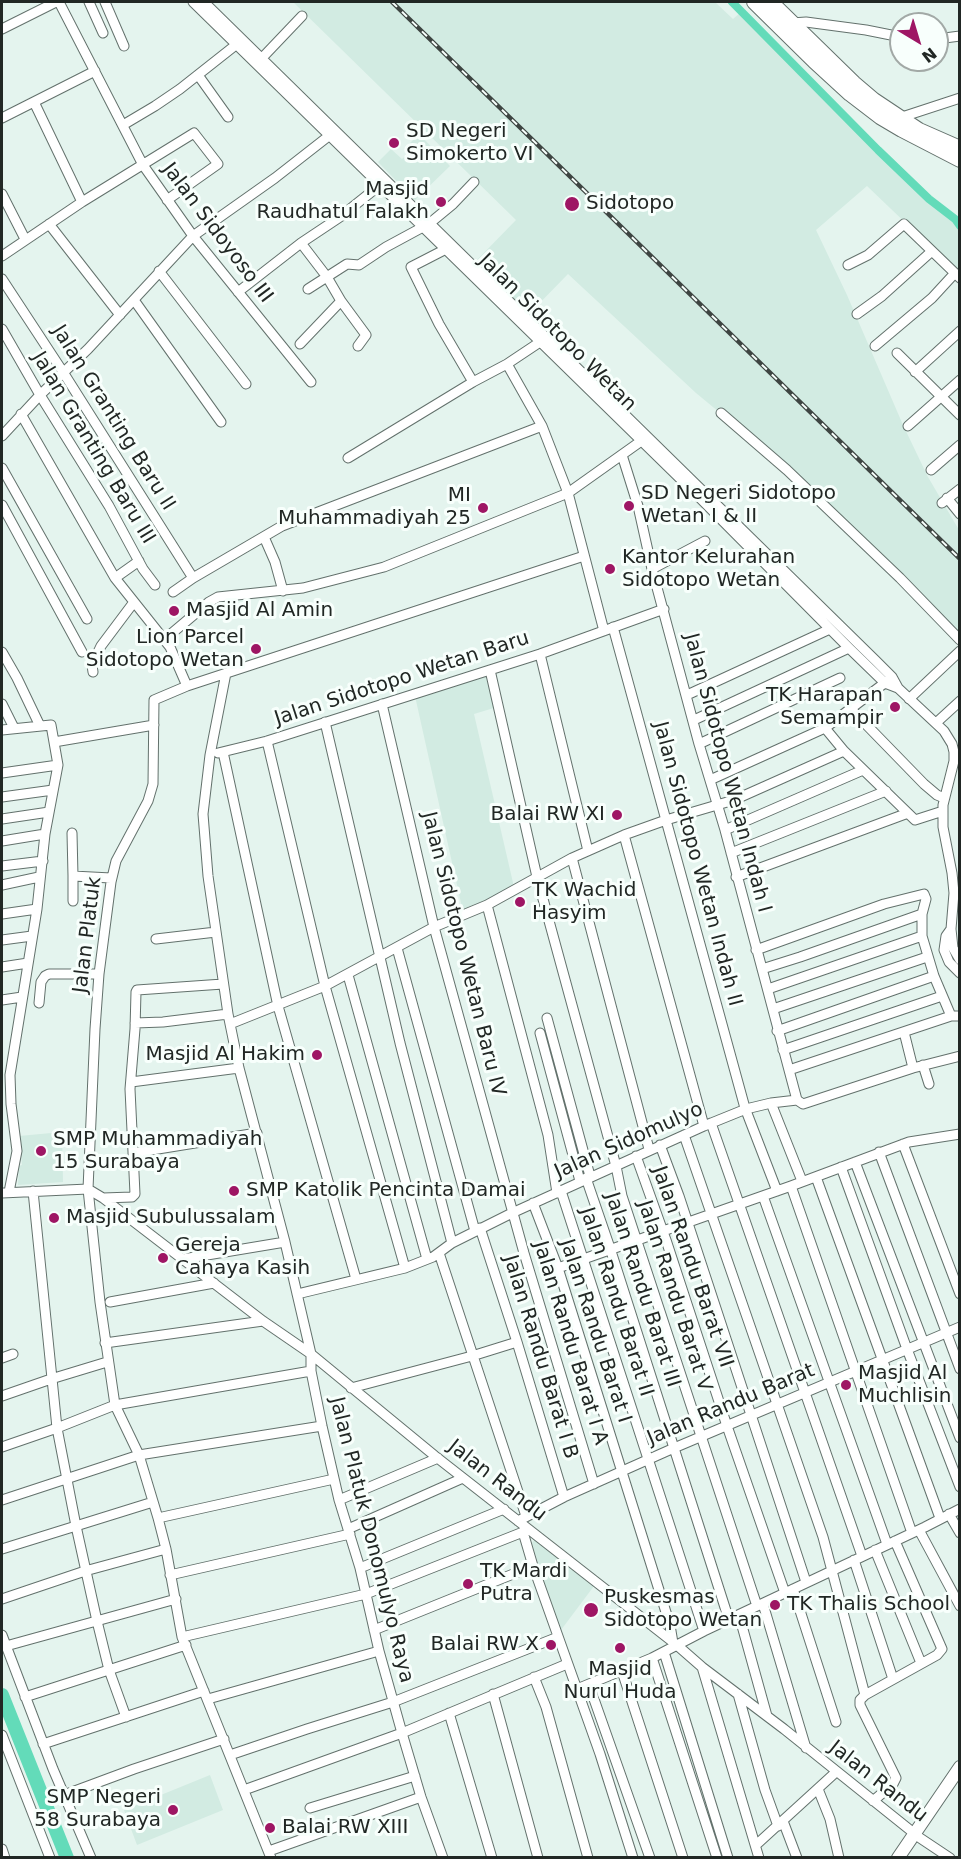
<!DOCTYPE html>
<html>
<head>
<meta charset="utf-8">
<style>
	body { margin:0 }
	#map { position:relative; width:961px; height:1859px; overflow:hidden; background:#e4f4ee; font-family:"DejaVu Sans",sans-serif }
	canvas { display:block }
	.frame { position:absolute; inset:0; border:3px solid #212724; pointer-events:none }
	.north { position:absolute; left:889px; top:12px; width:60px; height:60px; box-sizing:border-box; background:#f8fffc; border:2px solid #a2a9a6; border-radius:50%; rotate:142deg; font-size:16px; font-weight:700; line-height:24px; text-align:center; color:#212724 }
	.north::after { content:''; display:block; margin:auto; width:21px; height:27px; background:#9e1664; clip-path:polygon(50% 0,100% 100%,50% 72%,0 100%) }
</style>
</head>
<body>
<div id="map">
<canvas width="961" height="1859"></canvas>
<div class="frame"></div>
<div class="north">N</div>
</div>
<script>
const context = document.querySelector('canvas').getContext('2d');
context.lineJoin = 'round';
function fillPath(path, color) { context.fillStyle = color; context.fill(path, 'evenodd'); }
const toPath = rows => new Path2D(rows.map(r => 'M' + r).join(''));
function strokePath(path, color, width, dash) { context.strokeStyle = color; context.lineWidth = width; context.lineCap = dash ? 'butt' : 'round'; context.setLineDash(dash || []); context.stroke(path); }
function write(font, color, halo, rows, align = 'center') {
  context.font = font + ' "DejaVu Sans",sans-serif'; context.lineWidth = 6; context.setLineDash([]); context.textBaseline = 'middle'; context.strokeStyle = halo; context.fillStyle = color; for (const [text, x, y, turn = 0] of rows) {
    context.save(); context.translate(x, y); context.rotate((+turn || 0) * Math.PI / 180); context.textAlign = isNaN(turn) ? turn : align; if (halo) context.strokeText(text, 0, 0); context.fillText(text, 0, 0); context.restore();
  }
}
const built = toPath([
	[293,2,715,2,733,19,741,12,959,223,959,274,867,186,816,230,847,295,903,425,928,477,959,530,959,638,799,478,696,393,568,274,528,315,475,262,516,220],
	[419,134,450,166,415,200,378,162,391,149,402,159,411,151,407,146],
	[489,676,497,707,474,714,514,887,463,912,415,696],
	[62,1132,63,1182,18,1185,19,1166,22,1165,19,1136],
	[535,1539,594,1586,558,1634,532,1543],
	[210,1775,223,1810,137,1845,124,1810]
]);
const canal = toPath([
	[732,2,878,150,929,199,955,219,960,226]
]);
const river = toPath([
	[2,1695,67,1858]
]);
const minor = toPath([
	[59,2,143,165,193,236,311,382],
	[89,2,103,33],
	[105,2,124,46],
	[193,2,699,497,849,648,885,683,898,688,892,677,875,660,204,2],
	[792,23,806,22,866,30,901,37],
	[2,29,56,2],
	[937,39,960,36],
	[262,58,302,16],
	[198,75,228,117],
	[34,102,82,202],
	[2,118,95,71],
	[899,118,960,98],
	[123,125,155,106,180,89,237,44],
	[2,194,25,239],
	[430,223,453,204,474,182],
	[49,224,120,315],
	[301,243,327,277,341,301],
	[446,249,411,267,439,324,473,382],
	[2,256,82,202,194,133,218,164,167,200],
	[848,265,868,255,904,224,960,278],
	[159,271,246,384],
	[2,279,63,372,193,578],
	[308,289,347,264,359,265,386,247,423,227],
	[238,292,301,243,340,217,380,185],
	[134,300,221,422],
	[857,314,882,296,932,251],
	[2,329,40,395,109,506,143,569,155,585],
	[300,344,341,301,366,335,358,346],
	[875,346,932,298,955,273],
	[897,353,960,415],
	[507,364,542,426,568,493,604,631],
	[915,372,960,331],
	[721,413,787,470,900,578,960,640],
	[21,414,115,578,170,647,187,686],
	[908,426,960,380],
	[2,436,40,395,88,349,193,236,275,178,330,135],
	[622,455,638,506,652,569,699,744,725,830,797,1100],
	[348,458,473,382,507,364,540,342],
	[2,468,87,619],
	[931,470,960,445],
	[947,498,960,514],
	[942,503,960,489],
	[2,505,82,652],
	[264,537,275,562,283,591],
	[652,569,705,541],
	[115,578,139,561],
	[173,592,193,578,282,526,542,426],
	[613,627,745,1108,777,1191],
	[165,639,209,602,218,597,303,588,384,567,568,493,644,439],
	[2,652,17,678,40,726],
	[540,654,588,851],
	[490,670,537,877,616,1166,622,1196,757,1606],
	[93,672,92,665,101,646,134,602],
	[226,673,210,755,203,814,208,876,228,1014,239,1068,285,1242,311,1354,311,1371,322,1426,339,1500,360,1568,379,1651,402,1733,421,1797,443,1858],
	[898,688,944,731,952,744,954,752,954,761,943,805,943,827,952,873,954,893,951,929,953,948,960,960],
	[687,695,830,629],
	[909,699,960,651],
	[2,704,14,728],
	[382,704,434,927,524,1253,594,1484],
	[851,709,924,784,937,795,944,798],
	[694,720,849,648],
	[325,722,400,1043,452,1243],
	[936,723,960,701],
	[825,728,844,751,915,820,943,811],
	[2,730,51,725,58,765,45,834,37,909,10,1075,11,1104,17,1151,9,1192],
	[267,741,325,986,405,1268],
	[54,742,154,725],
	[699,744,840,678],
	[223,752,278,1006,356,1279],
	[218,753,267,741,540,654,664,609],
	[2,773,58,765],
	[710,780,825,728,890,679],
	[2,797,53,790],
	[2,819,49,812],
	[725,830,863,770],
	[72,833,73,876,111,878],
	[624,835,704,1126],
	[2,841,45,834],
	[731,853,886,791],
	[572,858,649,1149],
	[2,866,43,861],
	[736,877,908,813],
	[2,885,39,877],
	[73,901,73,876],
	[487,905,548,1135,557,1193],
	[2,914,37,909],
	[951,929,946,936,944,950,949,962,960,973],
	[156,939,216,932],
	[2,940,32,936],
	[397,948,475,1231],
	[756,950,884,904,924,894,926,899,922,914,922,936,934,976,951,1016],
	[2,967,28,963],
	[762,969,800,957,922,914],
	[348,975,427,1259],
	[768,989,922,936],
	[2,1000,22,997],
	[39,1003,41,982,45,976,49,974,99,974],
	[773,1009,927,957],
	[547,1018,590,1176],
	[135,1023,163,1022,228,1014],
	[230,1024,325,986,434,927,487,905,572,858,624,835,666,820,734,800,844,751],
	[777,1031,934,976],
	[904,1032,913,1068],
	[540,1033,580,1181],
	[783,1050,942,996],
	[923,1065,929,1084],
	[789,1070,951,1016,960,1016],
	[131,1082,239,1068],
	[797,1100,803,1104,913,1068,960,1056],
	[771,1103,802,1181],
	[711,1123,862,1556],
	[684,1135,823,1537,865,1695],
	[903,1144,960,1294],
	[660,1145,679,1196,806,1582],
	[879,1152,960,1369],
	[133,1153,257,1133],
	[636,1156,666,1240,727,1426,785,1593],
	[855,1162,960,1438],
	[841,1167,907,1349,960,1487],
	[816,1177,940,1518],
	[586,1178,610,1248,729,1620],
	[791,1186,912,1533],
	[33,1191,57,1428,76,1526,97,1621,109,1670,126,1717],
	[561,1191,704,1631],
	[2,1193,88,1189,103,1198,263,1321,311,1354,435,1456,678,1646,702,1667,784,1729,920,1838,950,1858],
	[763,1196,887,1544],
	[103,1198,132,1197,135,1194,130,1089,135,1029,136,992,137,990,223,984],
	[533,1203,558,1268,670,1625,673,1643],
	[480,1228,517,1342,564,1497],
	[439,1253,526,1516],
	[183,1259,285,1242],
	[558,1268,791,1186,909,1142,960,1134],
	[297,1294,405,1268,433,1257,452,1243,512,1213,704,1126,746,1109,771,1103,797,1100],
	[110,1302,214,1283],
	[105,1343,263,1321],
	[2,1358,13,1354],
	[351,1388,472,1356,517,1342],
	[2,1396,51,1379,107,1362],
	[2,1447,57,1428,115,1405,311,1371],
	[2,1500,139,1455,322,1426],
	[339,1500,438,1458],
	[949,1514,960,1533],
	[158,1518,334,1479],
	[518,1521,564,1497,674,1448,960,1327],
	[348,1529,463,1478],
	[919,1530,960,1606],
	[527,1531,523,1532,533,1566,600,1754,633,1858],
	[2,1549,153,1502],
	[875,1550,921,1663],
	[854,1560,893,1679],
	[360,1568,504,1509],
	[170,1575,350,1534],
	[793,1589,836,1722],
	[2,1599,85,1571,166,1549],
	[763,1604,806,1748],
	[739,1615,767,1716],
	[374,1630,533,1566],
	[2,1635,53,1769,91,1858],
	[182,1637,366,1594,523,1532],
	[6,1646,176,1599],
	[664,1652,728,1858],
	[652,1658,717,1858],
	[702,1667,759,1858],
	[622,1671,683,1858],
	[534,1677,546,1707,588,1858],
	[589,1685,650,1858],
	[577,1689,652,1658,704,1631,925,1527,960,1509],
	[493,1694,538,1858],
	[738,1694,765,1790,778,1826],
	[25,1697,186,1645],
	[208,1699,379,1651],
	[449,1713,492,1858],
	[2,1735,50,1858],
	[43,1744,204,1691],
	[230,1755,307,1729,393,1702,558,1637],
	[818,1789,830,1819,839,1858],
	[244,1790,402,1733,567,1664],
	[64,1795,134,1769,224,1739],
	[873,1801,893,1784,896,1778,860,1705,860,1700,865,1695,937,1655,942,1649,895,1541],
	[310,1808,415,1776],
	[783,1821,797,1858],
	[756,1845,836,1772],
	[2,1849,5,1858],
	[269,1851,421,1797],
	[271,1858,182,1637,166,1549,158,1518,139,1455,115,1405,100,1302,88,1189,95,1029,99,974,111,882,116,861,148,801,153,784,154,700,187,686,584,556]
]);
const major = toPath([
	[898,1858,960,1767]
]);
const highway = toPath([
	[754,2,814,61,850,94,880,117,902,130,960,160],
	[771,2,854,83,874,100,919,130,960,148]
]);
const rail = toPath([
	[392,2,960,559]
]);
const markers = [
	[394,143,6,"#9e1664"],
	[441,202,6,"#9e1664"],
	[572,204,8,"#9e1664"],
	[629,506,6,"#9e1664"],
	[483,508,6,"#9e1664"],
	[610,569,6,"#9e1664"],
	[174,611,6,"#9e1664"],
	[256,649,6,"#9e1664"],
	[895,707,6,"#9e1664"],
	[617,815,6,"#9e1664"],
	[520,902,6,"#9e1664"],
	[317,1055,6,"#9e1664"],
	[41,1151,6,"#9e1664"],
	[234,1191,6,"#9e1664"],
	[54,1218,6,"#9e1664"],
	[163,1258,6,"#9e1664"],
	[846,1385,6,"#9e1664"],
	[468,1584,6,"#9e1664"],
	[775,1605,6,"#9e1664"],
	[591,1610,8,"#9e1664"],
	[551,1645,6,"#9e1664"],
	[620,1648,6,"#9e1664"],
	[173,1810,6,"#9e1664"],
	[270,1828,6,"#9e1664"]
];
const poiNames = [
	["SD Negeri",406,132],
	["Simokerto VI",406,155],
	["Masjid",429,190,"right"],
	["Raudhatul Falakh",429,213,"right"],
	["Sidotopo",586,204],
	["SD Negeri Sidotopo",641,494],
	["Wetan I & II",641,517],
	["MI",471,496,"right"],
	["Muhammadiyah 25",471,519,"right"],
	["Kantor Kelurahan",622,558],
	["Sidotopo Wetan",622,581],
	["Masjid Al Amin",186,611],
	["Lion Parcel",244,638,"right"],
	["Sidotopo Wetan",244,661,"right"],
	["TK Harapan",883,696,"right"],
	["Semampir",883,719,"right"],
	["Balai RW XI",605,815,"right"],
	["TK Wachid",532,891],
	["Hasyim",532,914],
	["Masjid Al Hakim",305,1055,"right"],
	["SMP Muhammadiyah",53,1140],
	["15 Surabaya",53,1163],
	["SMP Katolik Pencinta Damai",246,1191],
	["Masjid Subulussalam",66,1218],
	["Gereja",175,1246],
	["Cahaya Kasih",175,1269],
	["Masjid Al",858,1374],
	["Muchlisin",858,1397],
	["TK Mardi",480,1572],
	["Putra",480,1595],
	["Puskesmas",604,1598],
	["Sidotopo Wetan",604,1621],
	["TK Thalis School",787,1605],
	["Balai RW X",539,1645,"right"],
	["Masjid",620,1670,"center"],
	["Nurul Huda",620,1693,"center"],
	["SMP Negeri",161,1798,"right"],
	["58 Surabaya",161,1821,"right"],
	["Balai RW XIII",282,1828]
];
const streetNames = [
	["Jalan Sidoyoso III",217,233,53],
	["Jalan Sidotopo Wetan",557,333,45],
	["Jalan Granting Baru II",113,418,58],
	["Jalan Granting Baru III",93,448,59],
	["Jalan Sidotopo Wetan Baru",402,679,-18],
	["Jalan Sidotopo Wetan Indah I",727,773,75],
	["Jalan Sidotopo Wetan Indah II",697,864,75],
	["Jalan Platuk",88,935,-83],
	["Jalan Sidotopo Wetan Baru IV",463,954,76],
	["Jalan Sidomulyo",629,1141,-24],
	["Jalan Randu Barat VII",692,1267,71],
	["Jalan Randu Barat III",642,1290,72],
	["Jalan Randu Barat V",674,1296,72],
	["Jalan Randu Barat II",616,1302,72],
	["Jalan Randu Barat I",595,1331,72],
	["Jalan Randu Barat I A",570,1343,73],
	["Jalan Randu Barat I B",540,1357,73],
	["Jalan Randu Barat",731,1405,-23],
	["Jalan Randu",497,1481,38],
	["Jalan Platuk Donomulyo Raya",371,1540,76],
	["Jalan Randu",878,1782,38]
];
fillPath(built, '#d2ebe2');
strokePath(canal, '#63dbb9', 8);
strokePath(river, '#63dbb9', 14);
strokePath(minor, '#63716c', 11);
strokePath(major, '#63716c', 14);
strokePath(highway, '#63716c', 16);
strokePath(minor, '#fff', 9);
strokePath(major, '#fff', 12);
strokePath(highway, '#fff', 14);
strokePath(rail, '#3e4542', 4.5);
strokePath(rail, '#f8fffc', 2, [7]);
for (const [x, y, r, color] of markers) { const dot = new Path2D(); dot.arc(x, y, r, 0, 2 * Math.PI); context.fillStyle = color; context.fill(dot); strokePath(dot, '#f8fffc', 2); }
write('20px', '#212724', '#f8fffc', poiNames, 'left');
write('20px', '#212724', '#f8fffc', streetNames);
</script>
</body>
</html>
